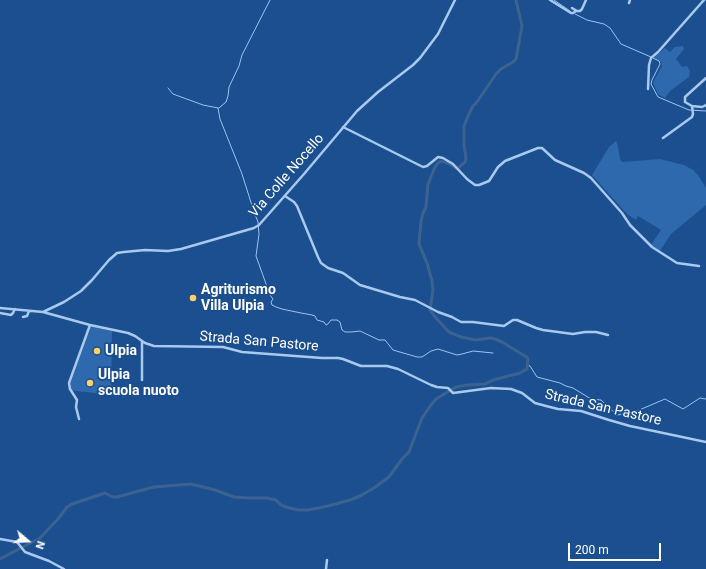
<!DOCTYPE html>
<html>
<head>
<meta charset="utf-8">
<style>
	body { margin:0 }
	#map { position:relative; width:706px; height:569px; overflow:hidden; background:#1b4f8f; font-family:Roboto,sans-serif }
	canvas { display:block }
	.north { position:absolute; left:8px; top:521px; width:40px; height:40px; -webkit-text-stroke:3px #1b4f8f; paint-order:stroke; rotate:109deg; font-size:11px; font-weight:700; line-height:16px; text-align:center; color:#fff }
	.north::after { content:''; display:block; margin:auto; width:14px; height:18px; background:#fff; clip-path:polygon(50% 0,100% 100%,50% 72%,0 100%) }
	.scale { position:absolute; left:568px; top:543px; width:93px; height:18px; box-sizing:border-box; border:2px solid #fff; border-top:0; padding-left:5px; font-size:12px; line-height:14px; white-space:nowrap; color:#fff; -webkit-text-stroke:3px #1b4f8f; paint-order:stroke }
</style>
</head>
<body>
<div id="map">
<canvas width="706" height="569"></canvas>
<div class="north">N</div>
<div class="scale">200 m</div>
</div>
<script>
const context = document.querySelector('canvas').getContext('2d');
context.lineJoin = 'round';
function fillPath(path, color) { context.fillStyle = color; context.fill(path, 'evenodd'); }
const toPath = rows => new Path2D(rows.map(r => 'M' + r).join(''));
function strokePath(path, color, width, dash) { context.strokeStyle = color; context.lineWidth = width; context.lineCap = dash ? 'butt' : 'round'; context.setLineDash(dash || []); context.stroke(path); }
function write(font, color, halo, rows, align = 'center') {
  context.font = font + ' Roboto,sans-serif'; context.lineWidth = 3.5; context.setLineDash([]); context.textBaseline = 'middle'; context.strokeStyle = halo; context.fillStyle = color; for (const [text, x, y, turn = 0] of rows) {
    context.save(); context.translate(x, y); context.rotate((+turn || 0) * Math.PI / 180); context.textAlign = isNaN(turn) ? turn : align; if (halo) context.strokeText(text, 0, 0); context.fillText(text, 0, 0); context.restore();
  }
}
const green = toPath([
	[683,46,684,49,676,59,682,67,687,66,690,71,689,77,670,91,665,98,658,94,653,83,662,66,662,64,660,61,654,58,665,48,670,52,675,47],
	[616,141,618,146,620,159,622,162,660,159,684,165,693,170,698,175,706,188,706,205,671,234,660,251,651,245,661,230,638,216,636,220,627,214,592,175,609,147],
	[91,326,112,331,111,394,103,394,68,390]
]);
const stream = toPath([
	[554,0,570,11],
	[575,14,587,20,604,24,610,28,621,44,651,57],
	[653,58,659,61,660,64,652,80,651,84,658,97,689,110,706,111],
	[168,88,173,94,203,105,218,108],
	[218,108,220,119,242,174,254,212,258,222,259,234,256,256,270,295,273,299,271,302,272,305,276,307,282,309,301,313,312,315,315,316,317,320,324,322,326,325,328,324,331,320,337,320,340,322,342,330,345,332,351,332,360,331,379,340,385,340,393,350,417,357,422,357,431,351,438,349,457,355,462,354,473,351,493,353],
	[219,108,226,102,228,96,229,87,239,66,242,55,270,0],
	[528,365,530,366,537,377,560,383,566,386,573,388,591,399,601,400,617,415,630,413],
	[637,411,665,399,683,409,700,398,706,399]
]);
const canal = toPath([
	[0,559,40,538,58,519,67,507,72,504,105,493,113,497,117,497,154,487,191,484,215,490,234,497,250,498,267,498,276,500,281,505,286,507,298,510,308,510,328,506,350,500,360,496,374,488,389,477,402,459,409,452,422,418,431,405,436,399,456,387,467,385,485,384,493,380,520,373,527,369,528,358,502,342,495,339,490,338,476,340,461,337,449,332,435,317,430,310,433,290,432,281,427,263,419,244,421,221,423,213,426,207,428,184,435,167,439,162,443,161,453,166,457,169,465,162,466,158,464,145,464,126,468,116,473,106,477,102,496,74,501,69,513,62,516,59,522,26,516,0]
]);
const minor = toPath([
	[550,0,571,13,573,13,576,11],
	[629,3,630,0],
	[572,8,577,11,580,11,582,9,586,0],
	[648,89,649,65,651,58,658,52,704,0],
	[692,106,685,102,685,97,706,78],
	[343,127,423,167,427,166,438,157,443,158,453,164,467,179,475,185,479,185,489,181,498,167,505,161,538,148,542,148,555,160,584,173,591,178,622,213,630,225,652,247,677,263,699,266],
	[663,138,692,117,693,114,692,106,702,107,706,105],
	[285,196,294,202,297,206,318,257,321,263,328,268,343,273,360,285,400,297,415,300,438,312,452,317,461,322,473,322,504,326,513,320,517,320,536,328,543,330,573,334,585,332,596,332,608,335],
	[0,308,43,312,64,302,81,291,92,280,109,260,117,253,124,252,145,250,168,251,181,249,254,228,259,225,304,174,357,111,378,92,413,65,420,58,438,34,455,0],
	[43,312,90,325,128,333,135,336,145,343,154,346,223,347,242,352,322,358,338,358,343,359,361,366,387,366,398,369,431,385,437,387,448,388,453,393,491,388,511,389,522,393,535,403,546,406,558,409,581,411,609,420,630,426,706,442],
	[0,313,11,315,13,313,15,309],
	[23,317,27,316,29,311],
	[142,380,142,342],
	[79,419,76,407,77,400,70,389,69,383,90,325],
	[0,539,17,542,25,552,49,561,64,569],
	[326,569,327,560]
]);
const markers = [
	[193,298,4,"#ffd166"],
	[97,351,4,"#ffd166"],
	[90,383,4,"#ffd166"]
];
const streetNames = [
	["Via Colle Nocello",287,176,-49],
	["Strada San Pastore",259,342,5],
	["Strada San Pastore",603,408,13]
];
const poiNames = [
	["Agriturismo",201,290],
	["Villa Ulpia",201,306],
	["Ulpia",105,351],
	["Ulpia",98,375],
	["scuola nuoto",98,391]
];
fillPath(green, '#2e69ad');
strokePath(stream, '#9cc4f0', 1);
strokePath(canal, '#3c6290', 3);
strokePath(minor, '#a9c9ee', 2.5);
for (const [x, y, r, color] of markers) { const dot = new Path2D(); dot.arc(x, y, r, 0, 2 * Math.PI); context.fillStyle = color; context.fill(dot); strokePath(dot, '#1b4f8f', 1.5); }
write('14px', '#fff', '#1b4f8f', streetNames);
write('bold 14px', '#fff', '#1b4f8f', poiNames, 'left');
</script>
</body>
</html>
